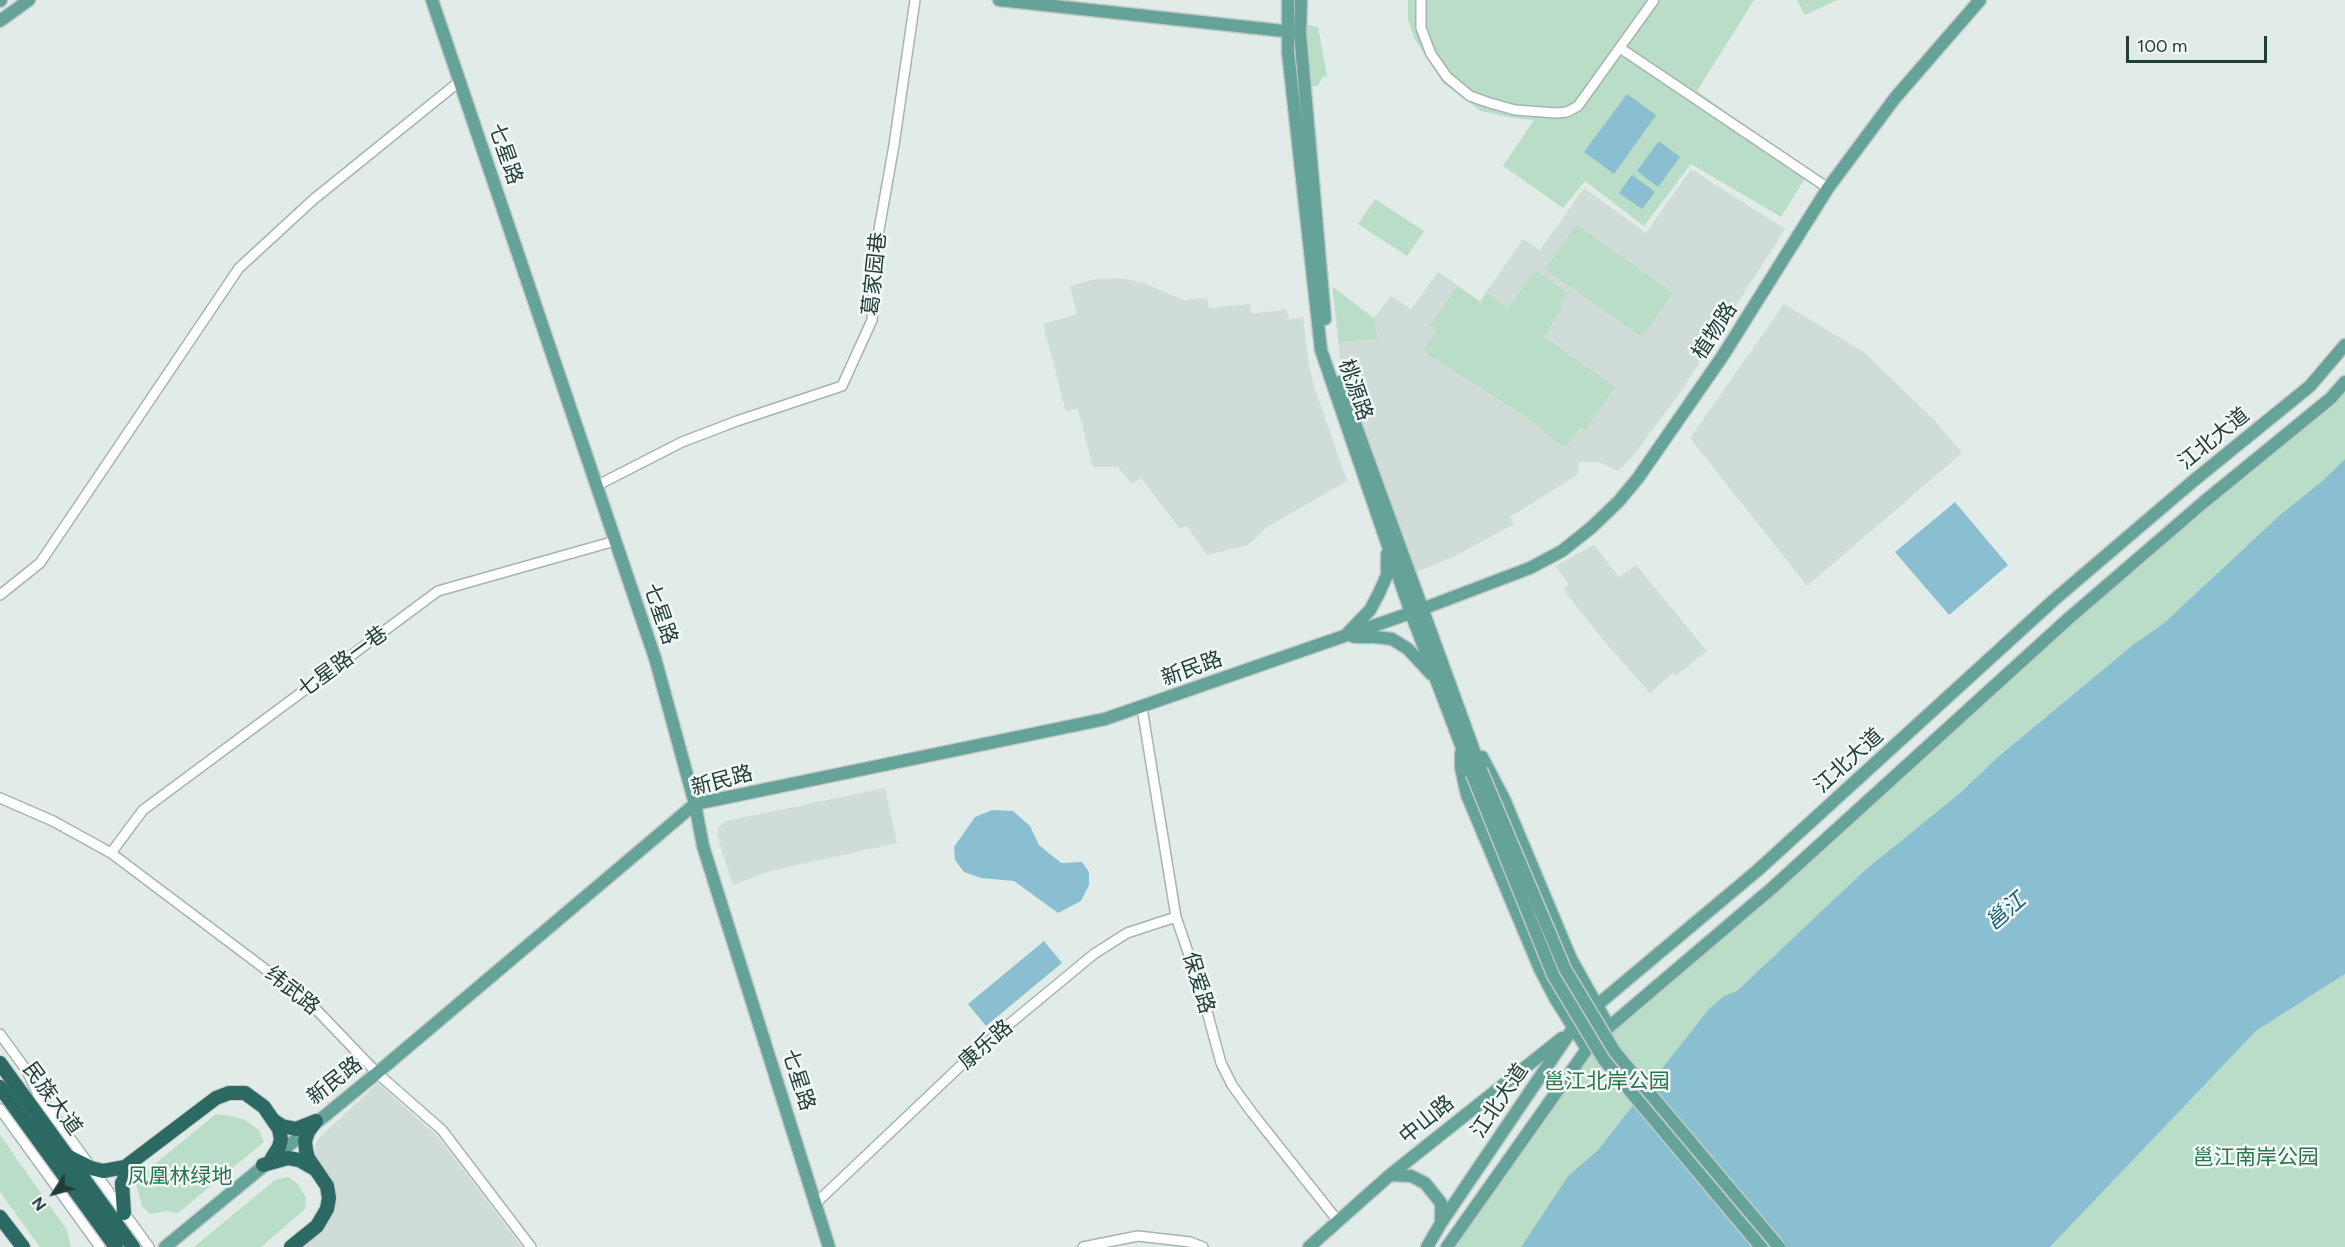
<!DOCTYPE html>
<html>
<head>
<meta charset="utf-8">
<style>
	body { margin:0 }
	#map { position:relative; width:2345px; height:1247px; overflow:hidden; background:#e1ece8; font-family:Figtree,sans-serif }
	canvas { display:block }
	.north { position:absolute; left:24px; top:1163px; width:60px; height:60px; -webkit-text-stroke:4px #f2f8f6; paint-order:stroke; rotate:234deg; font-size:16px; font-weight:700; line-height:24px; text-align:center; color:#213d38 }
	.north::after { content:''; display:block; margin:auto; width:21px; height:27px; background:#213d38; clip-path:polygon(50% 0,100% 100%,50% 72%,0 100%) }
	.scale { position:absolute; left:2126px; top:36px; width:141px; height:27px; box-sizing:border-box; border:3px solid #213d38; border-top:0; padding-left:8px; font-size:18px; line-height:21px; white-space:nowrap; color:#213d38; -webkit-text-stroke:4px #f2f8f6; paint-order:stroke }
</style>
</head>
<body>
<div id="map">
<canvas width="2345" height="1247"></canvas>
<div class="north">N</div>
<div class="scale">100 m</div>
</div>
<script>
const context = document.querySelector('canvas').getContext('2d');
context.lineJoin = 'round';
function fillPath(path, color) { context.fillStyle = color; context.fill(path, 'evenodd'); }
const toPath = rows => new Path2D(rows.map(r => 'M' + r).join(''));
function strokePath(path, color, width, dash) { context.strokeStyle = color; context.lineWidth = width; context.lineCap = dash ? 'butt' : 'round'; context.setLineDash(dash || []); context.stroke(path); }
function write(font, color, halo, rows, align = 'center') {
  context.font = font + ' Figtree,"Noto Sans SC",sans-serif'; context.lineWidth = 5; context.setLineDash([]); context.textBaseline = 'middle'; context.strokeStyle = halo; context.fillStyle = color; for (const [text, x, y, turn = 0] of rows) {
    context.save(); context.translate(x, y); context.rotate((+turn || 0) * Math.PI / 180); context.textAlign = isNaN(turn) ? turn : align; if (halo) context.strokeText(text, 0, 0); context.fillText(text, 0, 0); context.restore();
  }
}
const built = toPath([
	[1691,169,1785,229,1682,390,1632,457,1618,471,1599,462,1579,462,1577,475,1510,517,1514,524,1451,558,1416,572,1340,359,1332,286,1374,318,1391,296,1411,309,1438,272,1480,301,1523,239,1540,250,1584,188,1646,233],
	[1121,278,1144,283,1183,300,1207,298,1209,308,1250,304,1251,314,1286,309,1289,319,1303,317,1309,367,1315,389,1347,481,1267,527,1248,545,1207,555,1186,525,1180,529,1141,478,1132,484,1118,467,1093,467,1078,409,1066,411,1043,324,1077,314,1070,286,1095,279],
	[1784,304,1865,353,1935,421,1962,453,1807,586,1690,438],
	[1594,545,1619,577,1636,565,1707,651,1676,676,1673,673,1650,693,1603,640,1563,589,1569,584,1555,566],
	[885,788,897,843,770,871,733,885,717,835,719,827,726,821],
	[378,1083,438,1137,522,1247,302,1247,322,1230,334,1208,333,1182,316,1156,315,1147,319,1138]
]);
const green = toPath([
	[1408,0,1754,0,1697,91,1809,172,1781,217,1691,164,1644,226,1585,181,1563,208,1503,166,1534,120,1513,118,1481,111,1443,83,1414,38,1408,19],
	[1797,0,1837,0,1805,15],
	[1307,25,1318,27,1327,75,1322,78,1318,86,1311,86,1306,43],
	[1375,199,1424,231,1407,256,1358,224],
	[1577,225,1673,293,1642,337,1545,269],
	[1535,270,1567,293,1559,305,1563,308,1544,337,1615,387,1585,430,1580,427,1566,446,1562,446,1551,437,1524,415,1429,355,1425,349,1437,330,1430,325,1457,286,1480,303,1487,293,1508,308],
	[1333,288,1374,319,1378,339,1339,342],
	[2345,382,2345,459,2320,483,2281,514,2164,623,2134,644,1999,756,1960,793,1865,870,1737,991,1724,996,1598,1150,1568,1176,1521,1247,1447,1247,1587,1049],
	[2345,974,2345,1247,2050,1247,2256,1031],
	[216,1114,232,1116,245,1120,259,1130,264,1142,178,1213,167,1211,150,1214,142,1206,135,1180],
	[0,1135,67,1230,71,1247,40,1247,0,1192],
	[288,1177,298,1184,306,1198,305,1209,261,1247,194,1247,275,1180]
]);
const water = toPath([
	[1627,94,1656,115,1614,174,1584,152],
	[1659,141,1680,157,1658,187,1637,171],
	[1632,175,1655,192,1642,209,1619,193],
	[2345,459,2345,974,2256,1031,2050,1247,1521,1247,1568,1176,1598,1150,1709,1009,1724,996,1737,991,1865,870,1960,793,1999,756,2134,644,2164,623,2281,514,2320,483],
	[1955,502,2008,565,1949,615,1895,552],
	[992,810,1013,811,1030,826,1039,845,1061,863,1082,862,1089,872,1089,885,1081,901,1058,913,1014,881,981,878,964,872,955,860,954,847,975,817],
	[1044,941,1062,963,986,1026,968,1004]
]);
const minor = toPath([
	[1421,0,1421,28,1431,54,1447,77,1470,96,1490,103,1515,110,1556,113,1567,112,1578,106,1654,0],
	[1620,48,1828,188],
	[596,486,682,442,737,421,842,386,872,320,877,241,894,145,915,0],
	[0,595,40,563,239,268,314,199,460,81],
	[1142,708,1176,917,1202,993,1221,1063,1232,1085,1253,1114,1338,1221],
	[0,798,53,821,111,853,309,1002,377,1073,442,1130,531,1247],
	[111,853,143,810,438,591,615,541],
	[0,1034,27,1071,38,1094,149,1247],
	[0,1109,100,1247],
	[816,1203,973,1054,1094,954,1127,933,1176,917],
	[1083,1247,1138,1236,1190,1242,1203,1247]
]);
const major = toPath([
	[432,0,655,658,695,804,703,846,829,1247],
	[999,0,1293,32],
	[1288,0,1288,52,1321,350,1411,613,1472,774],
	[1301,0,1300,33,1325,319],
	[0,1,1,0],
	[0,21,29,0],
	[1340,382,1481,770],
	[1346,635,1370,610,1379,593,1387,575,1387,554],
	[1354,637,1375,637,1392,639,1408,649,1431,674],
	[1461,753,1461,768,1467,795,1540,969,1555,998,1587,1049],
	[1482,757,1504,799,1571,959,1609,1027],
	[1390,1175,1411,1176,1425,1183,1441,1203,1441,1223],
	[165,1247,377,1073,695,804,1105,719,1422,609,1530,568,1562,551,1592,527,1619,501,1638,478,1722,357,1828,188,1895,98,1980,0],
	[1309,1247,1390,1175,1562,1038],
	[1427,1247,1441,1223,1573,1028,1596,1006,1758,870,2055,599,2192,482,2310,386,2345,345],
	[1447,1247,1587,1049,1609,1027,1771,889,2068,619,2205,501,2331,398,2345,382]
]);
const highway = toPath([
	[0,1063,133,1247],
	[0,1087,116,1247],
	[273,1120,282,1126,296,1129,316,1121],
	[67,1156,91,1168,103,1171,125,1167,216,1098,229,1093,245,1093,264,1107,279,1129,281,1139,279,1147,272,1158],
	[263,1165,288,1158,299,1160,313,1168],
	[124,1213,122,1183,133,1163],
	[0,1217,23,1247],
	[291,1247,317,1226,327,1209,329,1198,327,1186,308,1158,306,1150,305,1141,308,1132,316,1121]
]);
const majorBridge = toPath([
	[1481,770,1565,969,1615,1052,1779,1247],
	[1472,774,1553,975,1604,1060,1761,1247]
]);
const streetNames = [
	["七星路",505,154,71],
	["葛家园巷",875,274,-84],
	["植物路",1715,331,-57],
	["桃源路",1355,390,71],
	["江北大道",2214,439,-39],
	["七星路",660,614,71],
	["七星路一巷",343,662,-36],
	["新民路",1192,669,-20],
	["江北大道",1849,761,-42],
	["新民路",722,781,-15],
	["保爱路",1198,983,73],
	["纬武路",292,991,39],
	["康乐路",986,1045,-41],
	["七星路",798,1080,72],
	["新民路",335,1081,-38],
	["民族大道",52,1099,54],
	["江北大道",1500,1101,-56],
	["中山路",1427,1120,-39]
];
const parkNames = [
	["邕江北岸公园",1607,1082],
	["邕江南岸公园",2256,1158],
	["凤凰林绿地",180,1177]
];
const waterNames = [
	["邕江",2006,912,-41]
];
fillPath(built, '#cfdcd7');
fillPath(green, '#baddc7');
fillPath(water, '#89bfd1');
strokePath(minor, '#a4b4b0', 12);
strokePath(major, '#c1c9c7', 15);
strokePath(highway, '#c1c9c7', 16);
strokePath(minor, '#fff', 9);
strokePath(major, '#65a298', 12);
strokePath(highway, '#2d6963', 14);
strokePath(majorBridge, '#c1c9c7', 15, []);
strokePath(majorBridge, '#65a298', 12);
write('21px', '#213d38', '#f2f8f6', streetNames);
write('21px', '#2b744e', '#f2f8f6', parkNames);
write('italic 22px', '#1b6079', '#f2f8f6', waterNames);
</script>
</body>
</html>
